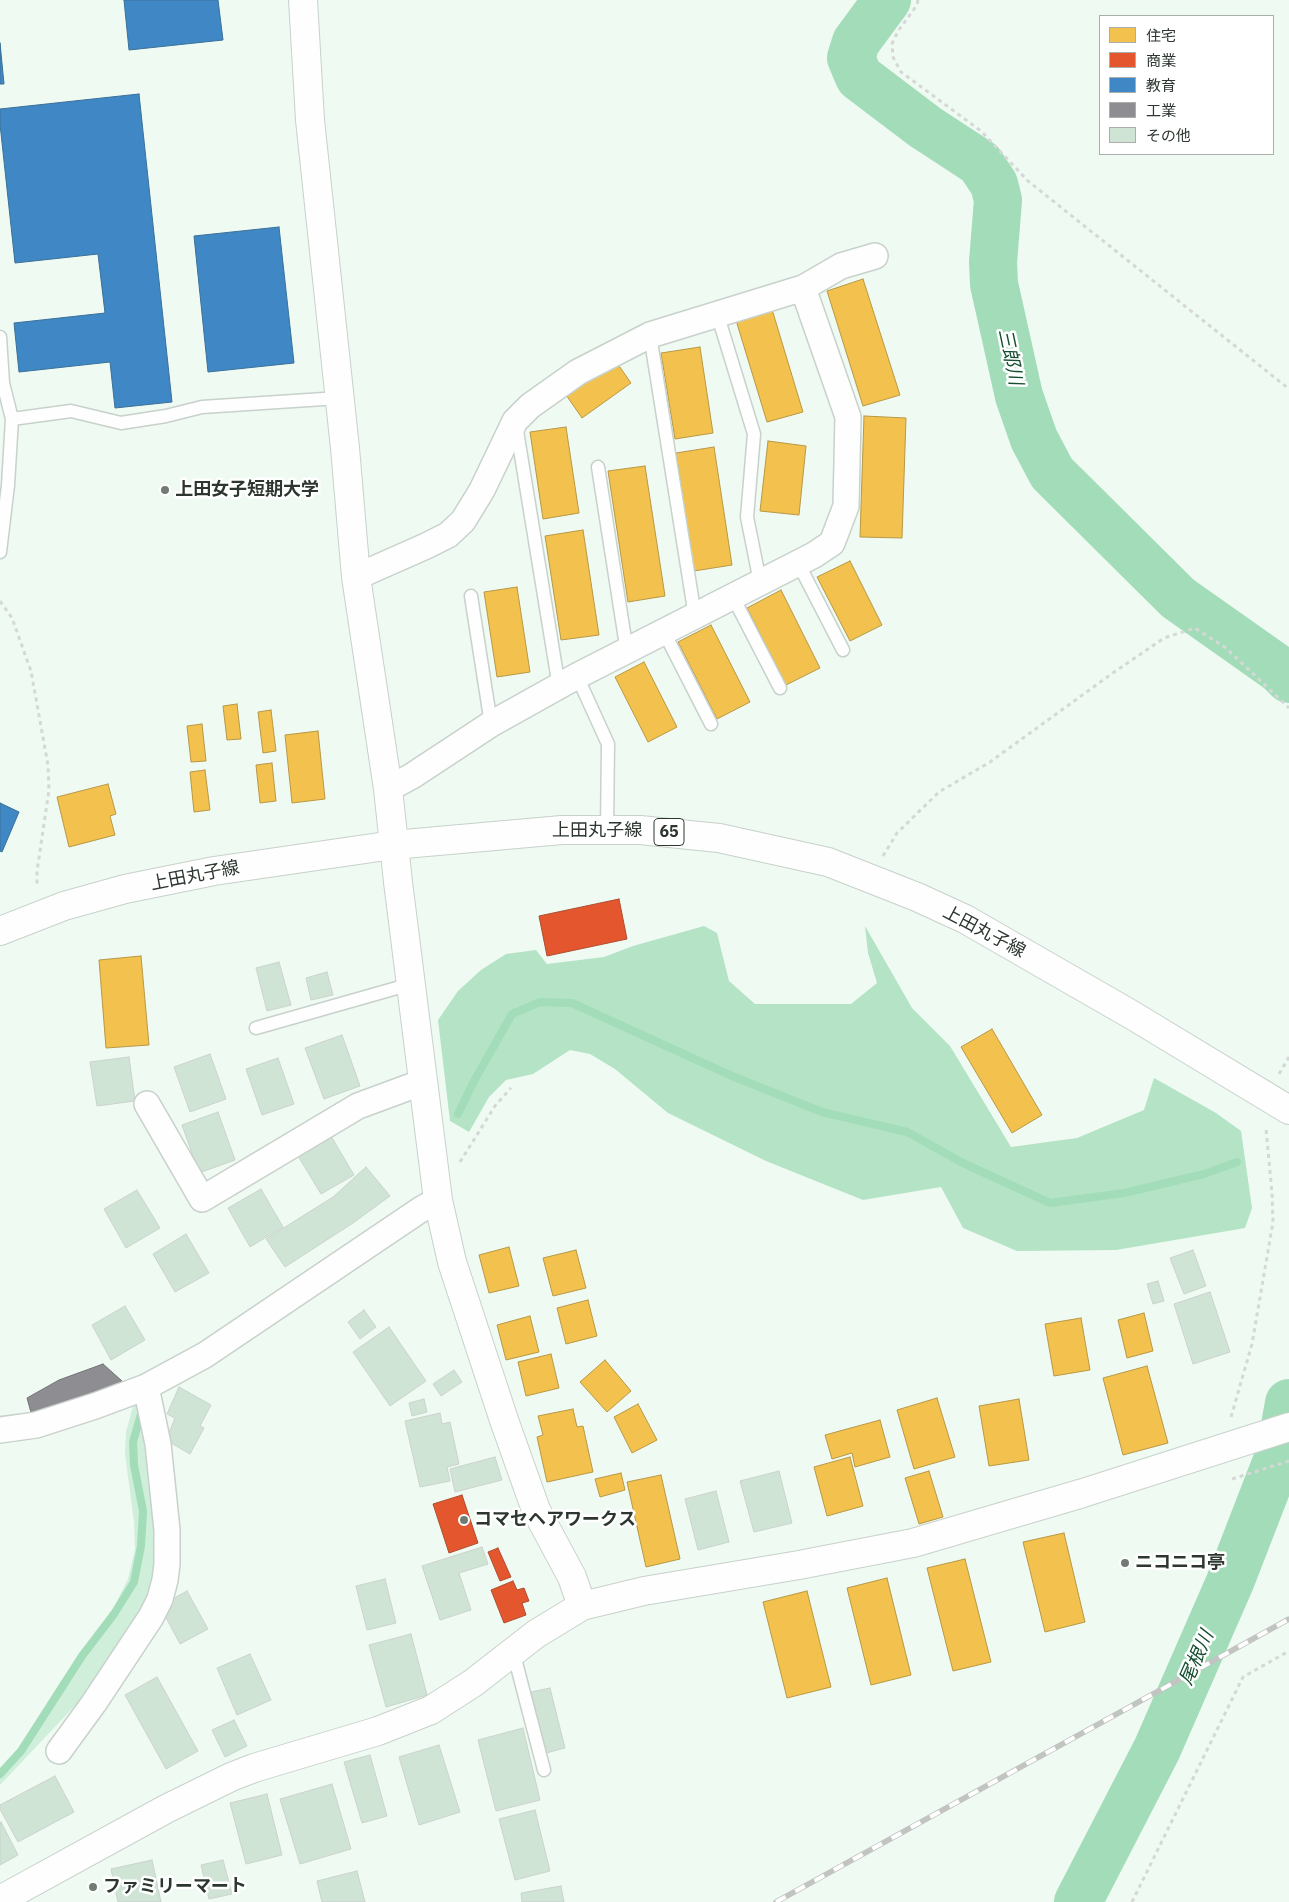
<!DOCTYPE html>
<html>
<head>
<meta charset="utf-8">
<style>
	body { margin:0 }
	#map { position:relative; width:1289px; height:1902px; overflow:hidden; background:#effaf2; font-family:"IBM Plex Sans","Noto Sans JP",sans-serif }
	canvas { display:block }
	.legend { position:absolute; left:1099px; top:15px; width:175px; height:140px; box-sizing:border-box; background:#fff; border:1px solid #abafac; margin:0; padding:6px 9px; list-style:none; font-size:15px; color:#2d3730 }
	.legend li { display:flex; align-items:center; gap:10px; height:25px }
	.legend b { width:25px; border:1px solid #abafac }
</style>
</head>
<body>
<div id="map">
<canvas width="1289" height="1902"></canvas>
<ul class="legend">
<li><b style="height:14px;background:#f2c14e"></b>住宅</li>
<li><b style="height:14px;background:#e4572e"></b>商業</li>
<li><b style="height:14px;background:#3f88c5"></b>教育</li>
<li><b style="height:14px;background:#8d8d92"></b>工業</li>
<li><b style="height:14px;background:#d0e4d6"></b>その他</li>
</ul>
</div>
<script>
const context = document.querySelector('canvas').getContext('2d');
context.lineJoin = 'round';
function fillPath(path, color) { context.fillStyle = color; context.fill(path, 'evenodd'); }
const toPath = rows => new Path2D(rows.map(r => 'M' + r).join(''));
function strokePath(path, color, width, dash) { context.strokeStyle = color; context.lineWidth = width; context.lineCap = dash ? 'butt' : 'round'; context.setLineDash(dash || []); context.stroke(path); }
function write(font, color, halo, rows, align = 'center') {
  context.font = font + ' "IBM Plex Sans","Noto Sans JP",sans-serif'; context.lineWidth = 5; context.setLineDash([]); context.textBaseline = 'middle'; context.strokeStyle = halo; context.fillStyle = color; for (const [text, x, y, turn = 0] of rows) {
    context.save(); context.translate(x, y); context.rotate((+turn || 0) * Math.PI / 180); context.textAlign = isNaN(turn) ? turn : align; if (halo) context.strokeText(text, 0, 0); context.fillText(text, 0, 0); context.restore();
  }
}
const green = toPath([
	[143,1400,152,1443,156,1587,86,1694,0,1785,0,1771,19,1750,56,1689,111,1613,128,1579,135,1549,134,1522,125,1454,126,1432,134,1403]
]);
const forest = toPath([
	[704,926,717,933,729,981,755,1004,851,1004,877,983,868,953,865,926,912,1008,950,1046,1011,1147,1077,1138,1144,1110,1154,1078,1216,1113,1241,1131,1252,1208,1245,1228,1116,1250,1017,1251,963,1228,941,1187,863,1200,766,1161,668,1113,615,1069,590,1054,570,1050,533,1074,506,1080,489,1097,469,1132,450,1121,438,1020,458,991,481,970,506,954,536,950,547,964,604,957,633,946]
]);
const homes = toPath([
	[863,279,900,395,863,406,827,291,863,279],
	[771,306,803,412,767,422,735,317,771,306],
	[700,347,713,433,675,439,661,353,700,347],
	[615,360,631,383,582,418,566,395,615,360],
	[864,416,906,418,902,538,860,537,864,416],
	[566,427,579,513,543,519,530,432,566,427],
	[768,441,806,446,799,515,760,511,768,441],
	[714,447,732,565,694,571,676,453,714,447],
	[645,466,665,596,628,602,608,471,645,466],
	[583,530,599,635,561,640,545,536,583,530],
	[850,561,882,625,850,641,817,577,850,561],
	[517,587,530,672,497,677,484,592,517,587],
	[781,590,820,668,786,685,747,608,781,590],
	[711,625,750,702,717,719,678,642,711,625],
	[644,662,677,727,648,742,615,677,644,662],
	[237,704,241,739,227,740,223,706,237,704],
	[271,710,276,751,263,753,258,712,271,710],
	[202,724,206,761,191,762,187,726,202,724],
	[318,731,325,799,292,803,285,735,318,731],
	[272,763,276,801,260,803,256,765,272,763],
	[205,770,210,810,194,812,190,772,205,770],
	[108,784,116,814,110,816,115,835,69,847,57,797,108,784],
	[141,956,149,1045,106,1048,99,960,141,956],
	[992,1029,1042,1115,1012,1133,961,1047,992,1029],
	[509,1247,519,1286,489,1293,479,1255,509,1247],
	[576,1250,586,1288,553,1296,543,1258,576,1250],
	[588,1300,597,1336,566,1344,557,1308,588,1300],
	[1144,1313,1153,1351,1127,1358,1118,1320,1144,1313],
	[530,1316,539,1352,506,1360,497,1325,530,1316],
	[1081,1318,1090,1370,1054,1376,1045,1324,1081,1318],
	[551,1354,559,1388,526,1396,518,1362,551,1354],
	[605,1360,631,1391,607,1412,580,1382,605,1360],
	[1147,1366,1168,1443,1123,1455,1103,1378,1147,1366],
	[937,1398,955,1457,914,1469,897,1410,937,1398],
	[1019,1399,1029,1460,989,1466,979,1406,1019,1399],
	[638,1404,657,1440,632,1453,614,1417,638,1404],
	[573,1409,577,1427,583,1426,593,1472,547,1482,537,1437,543,1435,538,1416,573,1409],
	[880,1420,890,1457,855,1467,852,1453,832,1459,825,1435,880,1420],
	[850,1457,863,1506,827,1516,814,1467,850,1457],
	[929,1471,943,1517,919,1524,905,1478,929,1471],
	[621,1473,625,1490,600,1497,595,1479,621,1473],
	[661,1475,680,1559,646,1567,627,1482,661,1475],
	[1064,1533,1085,1622,1045,1632,1023,1542,1064,1533],
	[965,1559,991,1662,953,1671,927,1568,965,1559],
	[887,1578,911,1675,871,1685,847,1588,887,1578],
	[807,1591,831,1687,787,1698,763,1602,807,1591]
]);
const shops = toPath([
	[619,899,627,939,547,956,539,916,619,899],
	[462,1495,478,1543,449,1553,433,1504,462,1495],
	[498,1548,511,1577,500,1581,488,1552,498,1548],
	[513,1581,517,1590,524,1588,529,1601,522,1603,526,1615,504,1623,491,1590,513,1581]
]);
const schools = toPath([
	[124,0,218,0,223,40,129,50,124,0],
	[0,43,4,84,0,84,0,43],
	[139,94,172,402,115,408,110,362,19,372,14,323,105,313,98,254,15,263,0,124,0,109,139,94],
	[279,227,294,363,208,372,194,236,279,227],
	[0,803,19,812,2,852,0,851,0,803]
]);
const industry = toPath([
	[103,1364,122,1381,108,1389,32,1416,27,1398,59,1380,103,1364]
]);
const stream = toPath([
	[458,1114,474,1081,512,1014,540,1002,572,1003,732,1076,822,1112,907,1132,965,1164,1050,1203,1124,1193,1204,1174,1237,1162],
	[0,1774,21,1751,82,1656,114,1614,134,1582,141,1546,143,1511,134,1465,133,1442,143,1407]
]);
const river = toPath([
	[887,0,856,42,851,58,859,77,925,127,980,163,994,184,998,200,993,262,994,284,1019,396,1034,439,1052,473,1178,598,1280,670,1289,679],
	[1078,1902,1157,1749,1230,1582,1280,1453,1289,1403]
]);
const building = toPath([
	[279,962,291,1005,267,1011,256,968,279,962],
	[327,972,333,995,311,1000,306,978,327,972],
	[342,1035,360,1086,324,1099,305,1048,342,1035],
	[210,1054,226,1099,190,1112,174,1067,210,1054],
	[129,1057,135,1101,97,1106,90,1062,129,1057],
	[278,1058,294,1104,262,1115,246,1069,278,1058],
	[218,1112,235,1160,199,1173,182,1125,218,1112],
	[331,1136,354,1175,321,1194,298,1156,331,1136],
	[366,1167,390,1196,353,1223,285,1267,266,1239,333,1197,366,1167],
	[261,1189,283,1227,250,1247,228,1208,261,1189],
	[137,1190,160,1228,126,1248,104,1209,137,1190],
	[186,1234,209,1273,175,1292,153,1254,186,1234],
	[1193,1250,1206,1286,1184,1294,1170,1258,1193,1250],
	[1158,1281,1164,1301,1153,1304,1147,1284,1158,1281],
	[1210,1292,1230,1352,1193,1364,1174,1304,1210,1292],
	[125,1306,145,1340,111,1360,92,1325,125,1306],
	[364,1310,376,1327,360,1339,348,1322,364,1310],
	[389,1327,426,1381,390,1406,353,1352,389,1327],
	[454,1370,462,1382,441,1396,433,1384,454,1370],
	[179,1387,211,1405,200,1426,204,1428,190,1454,166,1440,175,1418,167,1414,179,1387],
	[424,1399,427,1412,412,1416,409,1403,424,1399],
	[440,1413,442,1424,450,1422,459,1464,447,1467,450,1481,420,1487,405,1421,440,1413],
	[495,1457,502,1480,455,1492,450,1469,495,1457],
	[779,1471,792,1523,754,1532,740,1481,779,1471],
	[716,1491,729,1542,698,1550,685,1499,716,1491],
	[482,1547,488,1564,459,1573,471,1610,440,1620,422,1566,482,1547],
	[385,1579,396,1623,367,1630,356,1586,385,1579],
	[187,1591,208,1629,180,1644,160,1606,187,1591],
	[411,1634,427,1695,386,1707,369,1645,411,1634],
	[250,1654,271,1700,237,1715,217,1668,250,1654],
	[157,1677,198,1751,166,1769,125,1695,157,1677],
	[550,1688,565,1748,546,1753,531,1692,550,1688],
	[234,1720,247,1746,225,1757,212,1730,234,1720],
	[523,1728,540,1800,496,1811,478,1740,523,1728],
	[439,1745,460,1812,419,1825,399,1757,439,1745],
	[370,1755,387,1816,362,1823,344,1762,370,1755],
	[55,1776,74,1812,18,1842,0,1809,0,1805,55,1776],
	[332,1784,351,1849,300,1864,280,1799,332,1784],
	[267,1794,282,1855,246,1864,230,1803,267,1794],
	[535,1810,550,1871,515,1880,499,1819,535,1810],
	[1,1822,18,1855,0,1865,0,1823,1,1822],
	[152,1860,161,1902,118,1902,111,1869,152,1860],
	[223,1860,232,1894,209,1899,201,1865,223,1860],
	[357,1871,365,1902,322,1902,317,1881,357,1871],
	[561,1886,564,1902,522,1902,521,1893,561,1886]
]);
const path = toPath([
	[918,0,917,5,898,31,892,44,893,57,901,72,981,131,1028,181,1289,389],
	[0,601,12,618,31,671,48,765,49,790,37,871,37,886],
	[883,856,897,833,939,792,990,762,1110,675,1164,638,1195,628,1226,648,1289,708],
	[1279,1074,1289,1057],
	[460,1162,495,1106,511,1088],
	[1231,1417,1252,1344,1273,1222,1272,1193,1266,1129],
	[1232,1479,1289,1461],
	[1132,1902,1243,1677,1289,1651]
]);
const service = toPath([
	[717,313,754,434,747,517,760,582],
	[650,335,695,616],
	[0,337,3,383,12,419,8,485,0,552],
	[12,419,71,411,121,423,166,416,202,407,339,398],
	[516,425,559,687],
	[598,467,627,652],
	[798,563,843,650],
	[471,596,491,724],
	[733,597,780,688],
	[664,632,711,724],
	[577,676,608,744,607,829],
	[256,1028,411,984],
	[513,1651,544,1770]
]);
const minor = toPath([
	[803,288,841,266,875,256],
	[356,577,426,546,448,535,463,521,482,490,515,421,530,406,578,372,650,335,803,288,848,417,846,506,832,543,814,555,577,676,491,724,412,776,388,789],
	[147,1104,202,1199,358,1106,423,1082],
	[0,1430,36,1425,95,1406,146,1387,205,1355,420,1210,438,1200],
	[59,1751,94,1703,151,1617,160,1599,165,1580,167,1564,167,1530,158,1444,146,1387]
]);
const tertiary = toPath([
	[303,0,310,120,345,448,356,577,388,789,398,882,438,1200,452,1262,505,1423,536,1510,572,1577,582,1606],
	[0,1900,166,1809,231,1777,254,1768,378,1731,431,1710,473,1683,536,1634,582,1606,644,1591,799,1565,913,1543,1083,1493,1289,1427]
]);
const primary = toPath([
	[0,931,64,906,125,889,214,871,393,845,562,830,640,830,719,838,828,862,917,897,965,919,1132,1015,1289,1110]
]);
const rail = toPath([
	[776,1902,1289,1619]
]);
const markers = [
	[165,490,5,"#717b74"],
	[464,1520,5,"#717b74"],
	[1125,1563,5,"#717b74"],
	[93,1887,5,"#717b74"]
];
const shields = [
	[669,832,30]
];
const shieldNames = [
	["65",669,832]
];
const poiNames = [
	["上田女子短期大学",175,490],
	["コマセヘアワークス",474,1520],
	["ニコニコ亭",1135,1563],
	["ファミリーマート",103,1887]
];
const streetNames = [
	["上田丸子線",597,831],
	["上田丸子線",195,876,-11],
	["上田丸子線",984,932,28]
];
const waterNames = [
	["三郎川",1010,357,78],
	["尾根川",1197,1658,-66]
];
fillPath(green, '#cfefda');
fillPath(forest, '#b4e3c5');
fillPath(homes, '#f2c14e');
strokePath(homes, '#b79845', 1);
fillPath(shops, '#e4572e');
strokePath(shops, '#ad4d2f', 1);
fillPath(schools, '#3f88c5');
strokePath(schools, '#3a7098', 1);
fillPath(industry, '#8d8d92');
strokePath(industry, '#707375', 1);
strokePath(stream, '#a2dcb8', 8);
strokePath(river, '#a2dcb8', 48);
fillPath(building, '#d0e4d6');
strokePath(building, '#c9d3cc', 1);
strokePath(service, '#c8d1cb', 15);
strokePath(minor, '#c8d1cb', 28);
strokePath(tertiary, '#c8d1cb', 30);
strokePath(primary, '#c8d1cb', 30);
strokePath(path, '#d5d8d6', 3, [4, 4]);
strokePath(service, '#fdfefd', 12);
strokePath(minor, '#fdfefd', 25);
strokePath(tertiary, '#fdfefd', 28);
strokePath(primary, '#fdfefd', 28);
strokePath(rail, '#c2c4c2', 5.5);
strokePath(rail, '#fff', 4, [11]);
for (const [x, y, r, color] of markers) { const dot = new Path2D(); dot.arc(x, y, r, 0, 2 * Math.PI); context.fillStyle = color; context.fill(dot); strokePath(dot, '#fff', 2); }
for (const [x, y, w] of shields) { const box = new Path2D(); box.roundRect(x - w / 2, y - 13.5, w, 27, 4); context.fillStyle = '#fff'; context.fill(box); strokePath(box, '#2d3730', 1); }
write('bold 16px', '#2d3730', null, shieldNames);
write('bold 18px', '#2d3730', '#fff', poiNames, 'left');
write('18px', '#2d3730', '#fff', streetNames);
write('italic 19px', '#144f30', '#fff', waterNames);
</script>
</body>
</html>
